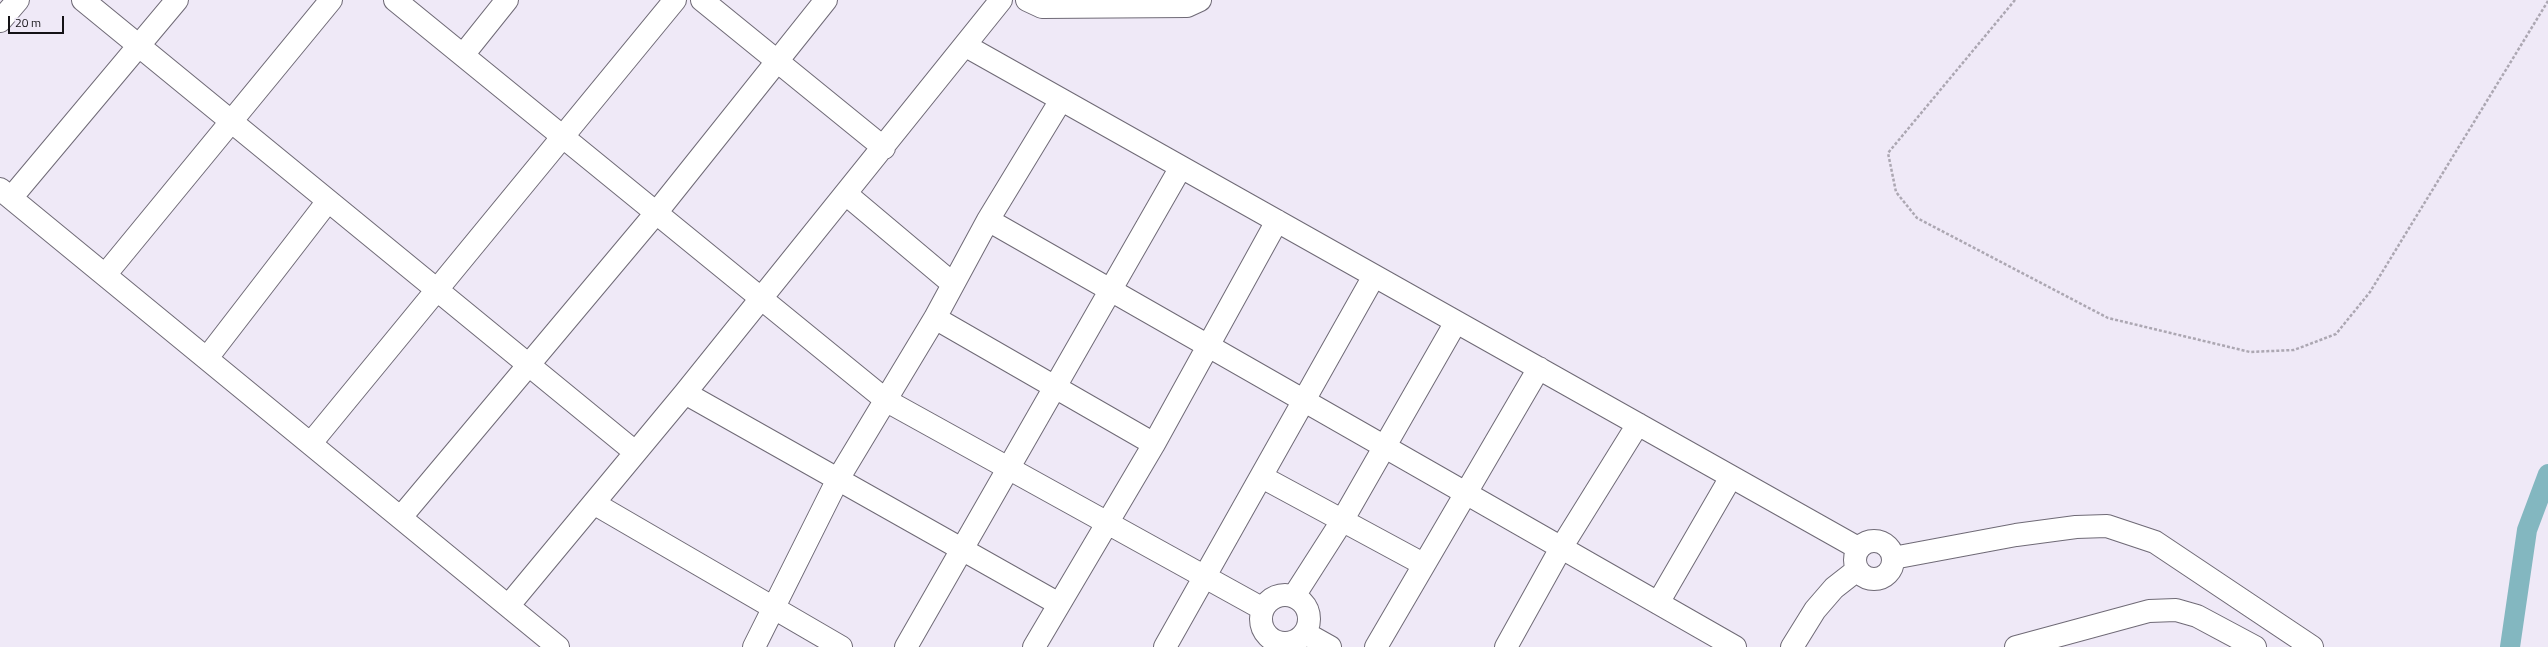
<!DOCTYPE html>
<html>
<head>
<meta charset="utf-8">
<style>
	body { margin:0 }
	#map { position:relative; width:2548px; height:647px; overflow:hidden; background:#efe9f7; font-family:"Titillium Web",sans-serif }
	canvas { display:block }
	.scale { position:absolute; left:8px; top:16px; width:56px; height:18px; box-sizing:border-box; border:2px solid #141216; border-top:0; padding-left:5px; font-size:12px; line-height:14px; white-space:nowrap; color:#141216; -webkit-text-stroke:3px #efe9f7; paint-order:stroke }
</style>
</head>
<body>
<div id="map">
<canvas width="2548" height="647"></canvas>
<div class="scale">20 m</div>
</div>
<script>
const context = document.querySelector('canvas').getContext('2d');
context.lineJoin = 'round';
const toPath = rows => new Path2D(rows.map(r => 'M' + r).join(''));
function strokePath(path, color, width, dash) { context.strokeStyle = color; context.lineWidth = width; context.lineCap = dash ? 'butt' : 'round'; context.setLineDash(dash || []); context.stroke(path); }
const canal = toPath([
	[2510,647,2527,530,2548,474]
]);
const path = toPath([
	[2015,0,1888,153,1896,192,1917,218,2108,318,2250,352,2294,350,2336,334,2370,292,2548,1]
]);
const street = toPath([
	[83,0,635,452],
	[395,0,887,401,1263,609],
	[702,0,884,148],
	[1027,0,1042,7,1187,6,1200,0],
	[0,21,18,0],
	[966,46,1858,548],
	[463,55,507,0],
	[0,189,558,647],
	[846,194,953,284],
	[11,198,177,0],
	[988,220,1735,647],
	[105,275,331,0],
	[935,318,1154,444],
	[207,358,328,201],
	[685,393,1059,604],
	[311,443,675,0],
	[1262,477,1423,564],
	[595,504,841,647],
	[401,517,656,213,826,0],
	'1855 560a19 19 0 1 1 38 0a19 19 0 1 1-38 0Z',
	[1893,558,2016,535,2076,527,2107,526,2155,542,2312,647],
	'1261 619a24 24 0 1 1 48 0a24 24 0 1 1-48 0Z',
	[1294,596,1342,521,1456,322],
	[1658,603,1731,477],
	[509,605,685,393,1001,0],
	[1305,633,1330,647],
	[754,647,838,479,935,318,988,220,1061,100],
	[906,647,1181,167],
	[1034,647,1154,444,1277,221],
	[1165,647,1374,276],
	[1376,647,1539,368],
	[1506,647,1561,548,1638,424],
	[1792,647,1815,610,1834,588,1857,570],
	[2016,647,2149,611,2176,610,2197,616,2255,647]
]);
strokePath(canal, '#83b7c0', 20);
strokePath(street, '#6f6a76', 24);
strokePath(path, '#aca7b2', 2.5, [3, 2]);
strokePath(street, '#fff', 22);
</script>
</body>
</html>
